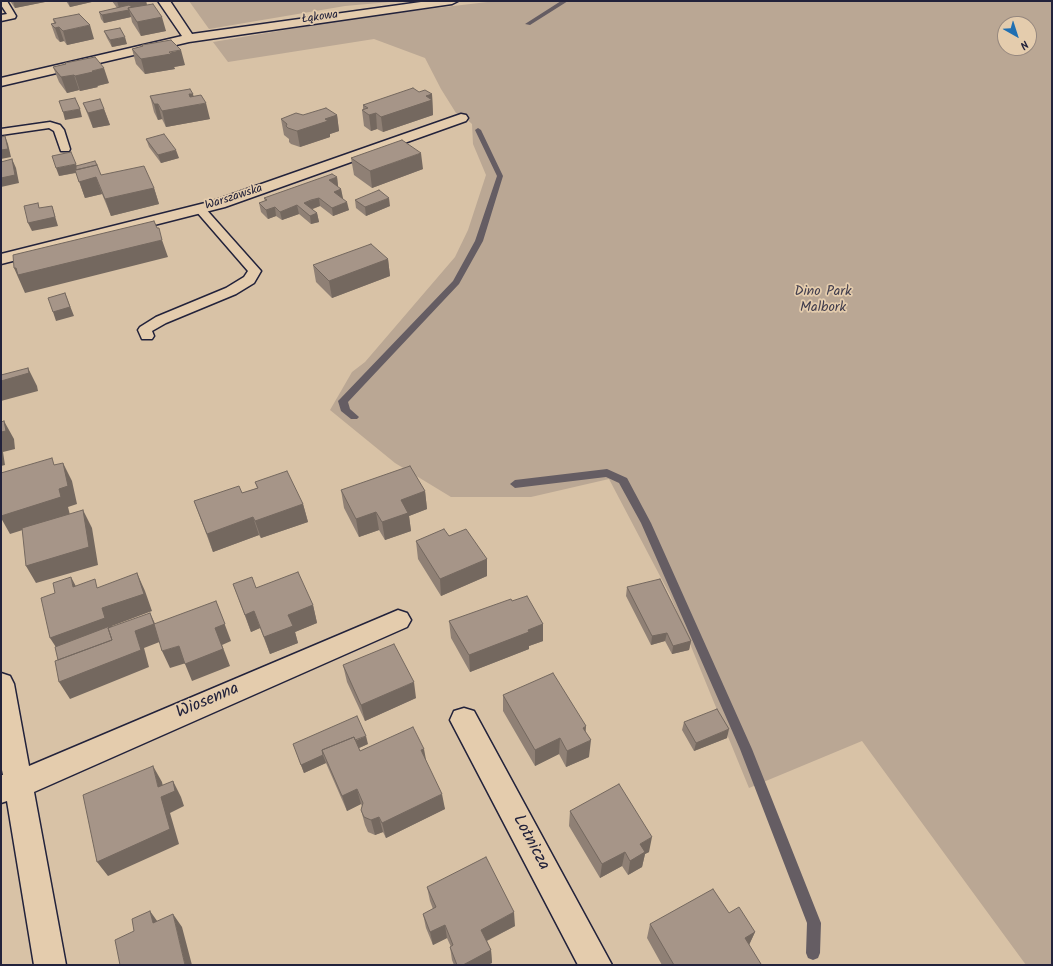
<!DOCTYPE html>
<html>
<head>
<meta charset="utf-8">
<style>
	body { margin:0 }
	#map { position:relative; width:1053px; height:966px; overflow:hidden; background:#d8c2a6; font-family:Kalam,sans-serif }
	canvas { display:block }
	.frame { position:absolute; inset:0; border:2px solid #22223b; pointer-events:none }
	.north { position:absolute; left:997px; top:16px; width:40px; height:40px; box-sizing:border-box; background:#e4ccad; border:1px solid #96887f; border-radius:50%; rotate:141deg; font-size:11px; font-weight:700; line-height:16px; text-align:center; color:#22223b }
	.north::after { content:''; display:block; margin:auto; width:14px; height:18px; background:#1f6fb2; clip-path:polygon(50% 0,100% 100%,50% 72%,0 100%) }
</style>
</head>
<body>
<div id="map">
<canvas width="1053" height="966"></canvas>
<div class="frame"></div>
<div class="north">N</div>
</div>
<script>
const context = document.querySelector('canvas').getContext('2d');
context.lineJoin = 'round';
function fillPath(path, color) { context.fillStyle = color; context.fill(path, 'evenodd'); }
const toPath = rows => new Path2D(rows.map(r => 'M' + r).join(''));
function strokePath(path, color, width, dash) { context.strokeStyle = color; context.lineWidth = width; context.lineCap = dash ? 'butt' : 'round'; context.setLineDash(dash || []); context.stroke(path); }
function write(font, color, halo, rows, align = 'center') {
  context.font = font + ' Kalam,sans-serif'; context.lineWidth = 3.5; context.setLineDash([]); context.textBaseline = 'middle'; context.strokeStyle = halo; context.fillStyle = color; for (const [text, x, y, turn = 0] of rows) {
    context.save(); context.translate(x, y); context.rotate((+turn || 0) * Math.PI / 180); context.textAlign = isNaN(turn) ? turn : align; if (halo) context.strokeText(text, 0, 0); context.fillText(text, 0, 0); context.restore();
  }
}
const green = toPath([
	[189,1,401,1,345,6,209,29],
	[496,1,1052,1,1052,965,1026,965,862,741,749,788,670,595,609,479,531,497,451,497,395,463,330,410,352,372,365,362,455,257,468,230,486,175,473,144,472,124,461,114,456,113,441,89,425,58,374,39,228,62,213,42,368,16],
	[1005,24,1029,24,1029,48,1005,48]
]);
const stream = toPath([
	[561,1,568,1,530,25,525,24,561,1],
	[478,128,481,130,503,176,483,241,459,284,348,402,350,409,359,417,357,419,351,419,341,411,338,401,340,399,453,281,475,241,497,176,475,130,478,128],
	[607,469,627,478,651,523,752,749,821,923,820,953,818,958,813,960,808,958,806,953,807,923,740,749,641,523,619,483,606,477,515,488,510,484,515,480,607,469]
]);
const lane = toPath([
	[1,1,7,1,16,16,15,18,1,21,1,15,7,14,1,5,1,1],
	[50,122,60,125,64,130,70,149,69,151,61,151,54,131,49,128,1,135,1,129,50,122],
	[200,206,204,207,261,271,254,283,236,294,166,323,152,331,154,336,152,339,142,339,138,330,140,327,156,317,226,288,244,277,248,271,196,211,194,209,196,207,200,206]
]);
const street = toPath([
	[158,1,170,1,192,34,428,1,458,1,452,4,189,42,1,86,1,78,182,36,158,1],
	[461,114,466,115,468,118,466,121,225,207,1,264,1,254,213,201,461,114],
	[398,610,407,613,411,620,407,627,34,792,66,965,34,965,7,801,1,803,1,775,3,775,1,765,1,673,10,676,14,684,29,766,398,610],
	[464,708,474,711,612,965,578,965,450,720,454,711,464,708]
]);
const wall = toPath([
	[10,1,50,1,15,8],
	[66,1,96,1,70,7],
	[112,1,146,1,147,5,166,31,141,36,132,22,131,17,104,23,101,19,99,12,117,8],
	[53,19,94,39,67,45,64,41,60,42,56,38,51,24,54,23],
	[104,31,127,44,112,47,107,38],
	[142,45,185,65,174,67,175,69,145,74,136,64,132,49,143,46],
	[65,63,109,83,97,86,98,87,80,91,79,90,67,93,59,82,53,67,65,64],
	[419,92,432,94,433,115,383,132,377,129,371,131,364,126,362,110,363,110,363,105],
	[193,94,193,96,210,119,166,127,162,119,158,120,154,112,150,96],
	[83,103,104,109,110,125,93,128],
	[303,115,337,115,339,131,330,134,330,137,300,147,291,144,289,142,289,139,284,135,281,119],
	[146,139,179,158,161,163,149,147],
	[351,158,423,169,372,188,354,175],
	[76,166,101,175,154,188,159,204,111,216,102,194,85,198,76,173,59,176],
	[337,177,338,186,337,186,341,189,342,198,349,210,333,216,320,206,313,209,312,209,317,213,319,222,311,224,299,214,282,220,276,216,268,219,261,212,259,203,265,201,264,198],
	[355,200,390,206,366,216,356,208],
	[388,259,390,276,332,298,316,282,313,265],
	[255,482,303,504,308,522,261,538,259,535,213,552,194,501,242,493,257,488],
	[341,490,425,491,427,509,409,516,411,531,385,540,379,530,359,537,344,508],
	[449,536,487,559,487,576,441,596,418,559,416,541],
	[233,584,256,588,313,605,317,623,295,632,298,643,270,654,260,628,251,632],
	[627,587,691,641,689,650,672,654,665,641,651,645,626,596],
	[512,601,543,624,543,641,529,646,529,649,470,672,451,638,449,621],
	[343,665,416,698,365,721,347,682],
	[503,695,586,732,589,757,566,767,559,754,535,766,503,711],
	[684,722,727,738,694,751,682,730],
	[368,744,359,748,360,751,426,761,445,809,386,838,383,832,375,835,368,832,365,825,361,810,362,806,361,804,347,811,326,763,304,773,296,752],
	[570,811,649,852,645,854,642,867,628,875,622,866,600,878,569,826],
	[427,887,515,926,487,941,491,950,492,963,487,965,454,965,452,960,450,947,451,947,447,938,433,945,426,928,423,914,433,909,430,901],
	[729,913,755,932,749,945,761,965,662,965,647,938,650,924]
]);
const shadedWall = toPath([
	[13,1,50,1,15,8],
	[68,1,96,1,70,7],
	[117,1,146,1,147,6,120,11],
	[129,10,131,17,104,23,102,15],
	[162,17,166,31,141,36,137,22],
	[90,25,94,39,67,45,63,31],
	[59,27,64,41,60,42,55,28],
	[125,37,127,44,112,47,110,40],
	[181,50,185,65,174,67,175,69,145,74,141,59],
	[104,68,109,83,97,86,98,87,80,91,75,76,92,71],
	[74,75,79,90,67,93,61,77],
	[189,94,193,94,196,105,206,103,210,119,166,127,162,111],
	[432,94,433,115,383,132,381,117,426,96],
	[154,104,158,104,162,119,158,120],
	[80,109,82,117,65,120,63,112],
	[104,109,110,125,93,128,88,113],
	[376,113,377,129,371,131,369,115],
	[337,115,339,131,330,134,330,137,300,147,297,131,325,119],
	[5,136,8,144,11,157,1,159,1,150],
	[176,150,179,158,161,163,158,155],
	[421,153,423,169,372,188,370,171],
	[12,159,16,168,19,183,1,187,1,178],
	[76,164,79,172,59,176,56,168],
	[96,177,102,194,85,198,78,178],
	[337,177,338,186,330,188,329,180],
	[154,188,159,204,111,216,105,199],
	[341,189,343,198,336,200,334,192],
	[319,198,320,206,306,211,304,203],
	[389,198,390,206,366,216,365,207],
	[347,202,349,210,333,216,332,208],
	[297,205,299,214,282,220,280,212],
	[52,206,58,226,32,231,28,223],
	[275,207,276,216,268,219,266,210],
	[317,213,319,222,311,224,310,216],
	[162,240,168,257,25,293,14,268],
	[388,259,390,276,332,298,329,281],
	[65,293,74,316,56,321,53,312],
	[28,368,37,386,38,391,1,401,1,381],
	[4,421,14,439,15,449,3,452,5,465,1,466,1,432],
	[63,463,72,481,77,504,68,507,70,515,10,534,1,518,1,516,59,489],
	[425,491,427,509,409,516,411,531,385,540,382,522,401,500],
	[303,504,308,522,261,538,255,521],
	[83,510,92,528,98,565,36,583,26,566],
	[376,512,379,530,359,537,356,519],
	[253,517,259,535,213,552,207,534],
	[487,559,487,576,441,596,440,579],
	[137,573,145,591,152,611,112,626,121,657,61,655,50,638,102,608],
	[71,577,80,594,73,587],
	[216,601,231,641,222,645,230,666,192,681,185,664,215,628],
	[313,605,317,623,295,632,298,643,270,654,264,637,288,615],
	[254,611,260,628,251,632,245,615],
	[150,613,158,630,162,641,144,648,149,667,70,699,59,682,135,631],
	[543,624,543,641,529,646,529,649,470,672,469,655,528,630],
	[667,633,665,641,651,645,652,636],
	[691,641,689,650,672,654,673,646],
	[179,646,186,663,170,668,162,651],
	[414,682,416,698,365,721,361,705],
	[586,726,585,742,583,728],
	[729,729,727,738,694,751,696,743],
	[366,736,368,744,327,762,324,754],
	[560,738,559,754,535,766,535,750],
	[591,740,589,757,566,767,567,751],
	[424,749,427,765,421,750],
	[323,755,326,763,304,773,301,765],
	[153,766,162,782,165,795,173,781,181,797,184,806,170,813,179,844,108,876,97,862,158,787],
	[357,789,361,804,347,811,342,796],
	[442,794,445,809,386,838,382,823],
	[379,817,383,832,375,835,371,820],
	[652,837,649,852,645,854,642,867,628,875,630,861,640,844],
	[625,852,622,866,600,878,602,864],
	[150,911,160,925,153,923],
	[514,912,515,926,482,943,481,930],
	[173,914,182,927,192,965,185,965],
	[445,925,447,938,433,945,430,932],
	[755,932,749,945,745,938],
	[491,950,492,963,487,965,463,965]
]);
const building = toPath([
	[153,4,162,17,137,22,128,8,153,4],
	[129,5,132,7,128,8,129,10,102,15,99,12,129,5],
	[79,14,90,25,63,31,59,27,55,28,51,24,56,23,53,19,79,14],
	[120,28,125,37,110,40,104,31,120,28],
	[171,40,181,50,169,52,171,54,141,59,132,49,143,46,142,45,171,40],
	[95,57,104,68,92,71,93,72,75,76,74,75,61,77,53,67,66,64,65,63,95,57],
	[413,88,419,92,425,90,432,94,426,96,432,100,381,117,376,113,369,115,362,110,368,108,363,105,413,88],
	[190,89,193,94,189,94,190,97,201,95,206,103,162,111,158,104,154,104,150,96,190,89],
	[75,98,80,109,63,112,59,101,75,98],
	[100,99,104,109,88,113,83,103,100,99],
	[326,108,337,115,325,119,328,121,297,131,288,128,286,126,287,124,281,119,296,113,303,115,326,108],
	[164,134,176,150,158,155,146,139,164,134],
	[5,136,8,149,1,150,1,137,5,136],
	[402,140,421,153,370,171,351,158,402,140],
	[71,152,76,164,56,168,52,156,71,152],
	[12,159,15,175,1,178,1,162,12,159],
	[95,161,97,165,76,170,76,166,95,161],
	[97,165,101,175,144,166,154,188,105,199,96,177,79,182,75,170,97,165],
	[332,174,337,177,329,180,341,189,334,192,347,202,332,208,319,198,311,200,304,203,317,213,310,216,297,205,280,212,275,207,266,210,259,203,267,200,264,198,332,174],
	[379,190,389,198,365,207,355,200,379,190],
	[38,203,39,208,52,206,55,217,28,223,24,206,38,203],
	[154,221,157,228,159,228,162,240,18,275,16,268,14,268,13,255,154,221],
	[371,244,388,259,329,281,313,265,371,244],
	[65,293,70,307,53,312,48,298,65,293],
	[28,368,29,373,1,381,1,375,28,368],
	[4,421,6,431,1,432,1,422,4,421],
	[52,458,54,465,63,463,68,486,59,489,61,497,1,516,1,473,52,458],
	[410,466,425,491,401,500,408,513,382,522,376,512,356,519,341,490,410,466],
	[287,471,303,504,255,521,253,517,207,534,194,501,239,486,242,493,258,488,255,482,287,471],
	[83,510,89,547,26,566,22,528,83,510],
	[444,529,449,536,466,529,487,559,440,579,416,541,444,529],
	[298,572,313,605,288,615,293,626,264,637,254,611,245,615,233,584,252,577,256,588,298,572],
	[137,573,144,594,102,608,105,618,50,638,41,598,55,593,53,583,71,577,73,587,95,579,97,588,137,573],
	[660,579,691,641,673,646,667,633,652,636,627,587,660,579],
	[527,596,543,624,528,630,529,632,469,655,449,621,511,599,512,601,527,596],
	[216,601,225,624,215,628,223,649,185,664,179,646,162,651,154,624,216,601],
	[150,613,154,624,135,631,141,650,59,682,55,661,112,640,108,628,150,613],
	[110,626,110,627,108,628,112,640,58,660,55,647,110,626],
	[394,644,414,682,361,705,343,665,394,644],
	[553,673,586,726,583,728,591,740,567,751,560,738,535,750,503,695,553,673],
	[717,709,729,729,696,743,684,722,717,709],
	[357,716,366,736,355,740,354,737,322,750,323,755,301,765,293,744,357,716],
	[413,727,424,749,421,750,442,794,382,823,379,817,371,820,364,817,361,810,363,803,357,789,342,796,322,750,354,737,360,751,413,727],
	[153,766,158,787,173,781,175,791,161,797,170,829,97,862,83,795,153,766],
	[619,784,652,837,640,844,645,852,630,861,625,852,602,864,570,811,619,784],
	[486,857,514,912,481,930,491,950,463,965,457,965,450,947,453,945,445,925,430,932,423,914,436,907,427,887,486,857],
	[713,889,729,913,739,907,755,932,745,938,761,964,759,965,674,965,650,924,713,889],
	[150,911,153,923,173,914,185,965,120,965,115,940,134,931,132,919,150,911]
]);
const farStreetnames = [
	["Łąkowa",320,18,-8],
	["Warszawska",234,198,-18]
];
const parkNames = [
	["Dino Park",823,293],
	["Malbork",823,309]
];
const nearStreetnames = [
	["Wiosenna",208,702,-23],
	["Lotnicza",530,843,62]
];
fillPath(green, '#baa794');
fillPath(stream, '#655d63');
strokePath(lane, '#22223b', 3);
strokePath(street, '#22223b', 3);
fillPath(lane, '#e4ccad');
fillPath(street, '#e4ccad');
fillPath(wall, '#8f8075');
fillPath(shadedWall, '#74685f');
fillPath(building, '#a69588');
strokePath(building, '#74685f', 1);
write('12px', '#22223b', '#e4ccad', farStreetnames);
write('14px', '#403d4d', '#e4ccad', parkNames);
write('17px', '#22223b', '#e4ccad', nearStreetnames);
</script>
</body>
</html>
